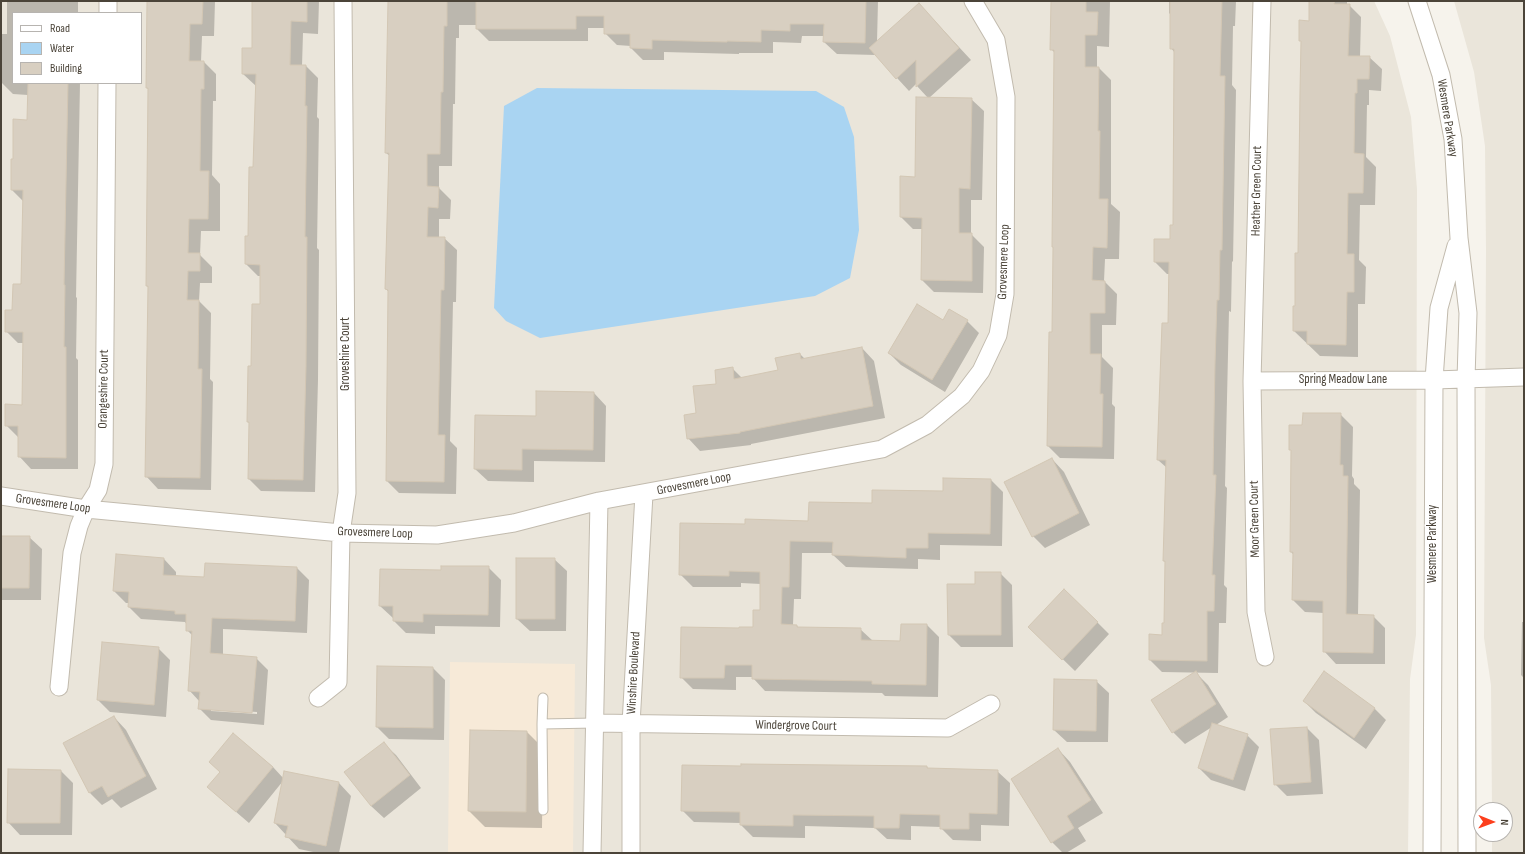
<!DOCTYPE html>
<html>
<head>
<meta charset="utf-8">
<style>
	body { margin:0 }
	#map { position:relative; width:1525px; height:854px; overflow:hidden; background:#f6f3ec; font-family:"Sofia Sans Condensed",sans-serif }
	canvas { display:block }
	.frame { position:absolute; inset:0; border:2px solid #4b4439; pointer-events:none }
	.legend { position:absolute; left:12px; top:12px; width:130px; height:72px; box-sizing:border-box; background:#fff; border:1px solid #b7b4b0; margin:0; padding:5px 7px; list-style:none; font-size:12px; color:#4b4439 }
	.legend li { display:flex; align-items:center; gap:8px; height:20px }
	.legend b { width:20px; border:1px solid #b7b4b0 }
	.north { position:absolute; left:1473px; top:802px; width:40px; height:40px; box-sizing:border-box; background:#fff; border:1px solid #b7b4b0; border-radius:50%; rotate:91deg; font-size:11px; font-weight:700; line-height:16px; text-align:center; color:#4b4439 }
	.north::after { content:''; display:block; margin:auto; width:14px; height:18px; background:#fc3f1d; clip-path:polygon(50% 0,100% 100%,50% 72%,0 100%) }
</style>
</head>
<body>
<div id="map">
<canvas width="1525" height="854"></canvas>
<div class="frame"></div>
<ul class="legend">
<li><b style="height:5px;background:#fff"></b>Road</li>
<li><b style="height:11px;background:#a9d4f2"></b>Water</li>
<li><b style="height:11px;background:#d8cfc1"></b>Building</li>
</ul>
<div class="north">N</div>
</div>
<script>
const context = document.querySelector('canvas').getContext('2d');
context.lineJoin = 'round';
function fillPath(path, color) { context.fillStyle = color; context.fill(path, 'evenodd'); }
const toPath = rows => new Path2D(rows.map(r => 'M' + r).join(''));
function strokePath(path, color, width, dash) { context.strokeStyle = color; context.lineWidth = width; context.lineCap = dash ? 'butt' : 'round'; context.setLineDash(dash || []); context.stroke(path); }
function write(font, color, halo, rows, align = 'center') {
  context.font = font + ' "Sofia Sans Condensed",sans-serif'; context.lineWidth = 3; context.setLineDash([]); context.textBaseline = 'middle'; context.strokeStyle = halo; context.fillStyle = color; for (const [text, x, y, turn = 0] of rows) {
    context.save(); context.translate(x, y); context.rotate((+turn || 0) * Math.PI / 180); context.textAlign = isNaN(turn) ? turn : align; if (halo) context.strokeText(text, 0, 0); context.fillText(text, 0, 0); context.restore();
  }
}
const residential = toPath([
	[1,1,1374,1,1390,36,1411,117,1417,189,1416,635,1410,679,1408,853,1,853],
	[13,13,141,13,141,83,13,83],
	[1454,1,1524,1,1524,853,1492,853,1492,834,1505,834,1505,810,1492,810,1491,685,1484,638,1486,250,1485,146,1474,72]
]);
const commercial = toPath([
	[450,662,575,664,573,853,448,853]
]);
const water = toPath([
	[537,88,816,91,844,107,854,137,859,230,850,278,815,296,540,338,506,321,494,308,504,106]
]);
const shadow = toPath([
	[7,1,78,1,78,13,13,13,13,83,80,83,76,297,77,298,76,358,78,360,78,469,31,469,19,456,19,438,6,425,23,406,24,343,18,343,6,331,22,285,24,202,12,190,14,160,28,121,28,95,13,94,1,82,2,34,7,34],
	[148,1,215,1,214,36,202,36,201,62,204,62,216,74,216,101,213,101,212,175,220,184,220,231,201,231,200,255,212,267,212,283,200,283,199,301,211,313,210,379,213,382,211,490,158,489,146,476,149,288,147,286,149,90,147,88],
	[253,1,319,1,318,34,303,33,302,66,306,66,318,78,317,117,319,119,317,248,319,250,318,380,315,492,261,491,249,479,250,424,248,422,261,305,261,276,258,276,246,264,249,237,254,168,256,86,243,74,252,49],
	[389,1,878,1,877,42,919,4,971,60,929,98,971,99,984,111,982,200,971,200,971,234,984,247,983,293,934,292,922,280,923,229,913,229,901,217,901,177,916,178,928,98,917,86,917,83,909,91,876,55,837,54,824,42,825,36,802,36,801,43,773,42,773,53,739,53,739,54,664,52,664,60,643,60,631,48,631,46,617,45,605,33,605,28,588,28,588,41,489,41,477,29,477,25,459,25,459,38,456,38,455,104,453,104,452,166,439,166,439,188,451,200,450,219,439,219,439,238,444,238,457,250,456,302,453,302,450,441,457,448,456,494,399,493,387,481,389,292,386,289,390,156,386,153],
	[1052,1,1110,1,1109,47,1097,46,1097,68,1099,68,1111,80,1111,204,1120,212,1119,259,1105,259,1104,281,1117,294,1116,325,1102,325,1102,357,1113,368,1112,404,1115,407,1114,459,1060,458,1048,446,1053,333,1055,53,1051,49],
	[1169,1,1236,1,1235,26,1233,26,1232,85,1236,90,1233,262,1232,261,1231,312,1229,311,1225,486,1227,488,1224,585,1227,588,1226,623,1219,623,1218,673,1162,672,1150,660,1162,636,1165,624,1166,563,1164,561,1167,468,1158,460,1169,324,1169,274,1167,274,1155,262,1171,240,1174,226,1175,53,1171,48,1171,15,1169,13],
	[1310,1,1347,1,1347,5,1349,5,1361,17,1360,57,1369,57,1382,69,1381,91,1369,90,1369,105,1367,105,1366,157,1376,167,1375,205,1360,205,1359,260,1366,267,1365,304,1358,304,1358,357,1320,356,1294,331,1299,254,1302,42,1300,40,1310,22],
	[950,311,967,321,979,333,945,392,901,365,889,353,943,321],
	[862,348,874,361,885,418,751,444,751,445,700,451,688,438,697,414,718,385,732,368,742,378,779,371,800,354,805,359],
	[537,392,594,393,606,406,605,462,534,461,534,482,488,481,475,469,537,417],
	[1340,414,1353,427,1352,476,1354,479,1354,484,1360,490,1358,615,1373,616,1385,628,1385,664,1336,664,1324,651,1324,613,1305,612,1293,600,1294,555,1291,552,1292,451,1290,449,1303,426],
	[1052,459,1064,472,1090,525,1045,548,1033,536],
	[991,480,1003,492,1002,546,940,545,940,560,918,559,918,569,846,567,833,555,833,553,802,553,801,599,794,599,793,625,797,626,799,628,860,629,873,641,901,642,927,625,939,637,938,697,885,696,882,693,765,691,753,678,753,677,736,677,736,690,693,689,681,677,740,629,754,628,761,611,761,584,741,583,741,587,693,587,680,574,746,525,809,522,873,504,944,492],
	[1,537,29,537,42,549,41,600,1,600],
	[117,555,164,559,176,572,176,577,205,578,297,568,309,580,307,633,223,629,223,655,256,658,268,670,264,725,211,720,199,708,200,702,189,690,193,636,187,630,187,625,185,622,141,619,129,607,129,603,126,603,114,591],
	[211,709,257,712,257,714,211,711],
	[554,559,567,571,566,631,530,631,517,619],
	[488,567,501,580,500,627,435,626,435,634,406,633,394,621,394,618,393,618,380,606],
	[1000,573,1012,585,1013,647,961,647,949,635,976,585],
	[1097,622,1109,634,1075,671,1042,639],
	[1522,622,1524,622,1524,678,1521,675],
	[158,648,170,660,166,717,110,712,98,700],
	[378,667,433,668,445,680,444,740,389,739,377,727],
	[1196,673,1208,685,1228,717,1216,725,1247,735,1259,747,1245,791,1211,780,1199,768,1212,727,1185,744,1173,732],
	[1096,681,1109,693,1108,742,1067,742,1054,730],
	[1304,701,1374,708,1386,720,1366,749,1316,713],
	[114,717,126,730,157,789,121,808,112,799,102,805,90,793,64,744],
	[1307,728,1319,740,1323,794,1287,796,1275,784],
	[527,732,543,748,542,828,485,827,469,811],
	[233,734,273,767,284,779,285,772,339,783,351,796,339,853,318,853,299,849,275,823,283,781,249,823,221,799,209,787,221,773],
	[383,743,396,755,421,788,384,818,371,806],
	[1058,749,1070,762,1103,813,1078,828,1086,841,1066,853,1063,853,1052,842],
	[742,767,927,767,930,770,997,771,1010,783,1009,826,981,825,981,841,953,840,941,828,941,827,911,826,911,840,887,839,875,828,805,826,805,838,753,837,741,825,741,823,694,822,682,810],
	[61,771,73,783,72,835,20,835,8,822]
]);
const building = toPath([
	[147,1,203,1,202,24,190,24,189,61,204,61,204,89,201,89,200,171,209,171,208,219,189,219,188,253,200,253,200,271,188,271,187,300,199,300,198,369,202,369,200,478,145,477,148,286,146,286,148,88,146,88,147,1],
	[252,1,307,1,307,22,291,21,290,65,306,65,305,106,307,106,305,237,307,237,306,367,303,480,248,479,249,422,247,422,248,366,251,366,252,304,260,304,260,265,245,264,245,236,248,236,249,167,253,167,256,74,242,74,242,48,252,48,252,1],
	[388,1,447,1,447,26,444,26,443,92,441,92,440,154,427,154,427,186,439,187,438,208,428,207,427,237,445,237,444,290,441,290,438,435,445,435,444,482,386,481,388,290,385,289,389,153,385,153,388,1],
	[476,1,866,1,865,43,823,42,824,24,790,24,790,31,761,30,761,42,727,41,727,42,652,40,652,49,630,48,630,34,604,34,604,16,576,16,576,29,476,29,476,1],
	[1051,1,1086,1,1086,12,1098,12,1097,35,1085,35,1085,67,1099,67,1098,131,1100,131,1099,199,1108,199,1107,248,1093,247,1092,280,1105,281,1105,313,1090,313,1090,354,1101,354,1100,394,1103,394,1102,447,1047,446,1049,332,1052,332,1053,247,1052,247,1054,50,1050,50,1051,1],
	[1170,1,1222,1,1220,76,1225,76,1222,250,1220,250,1219,300,1217,300,1215,364,1213,475,1216,475,1212,575,1215,575,1214,611,1207,611,1207,661,1149,660,1149,634,1162,635,1162,623,1164,623,1165,561,1163,561,1166,460,1157,460,1162,323,1168,323,1169,262,1154,262,1154,239,1170,239,1170,225,1173,225,1174,49,1170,49,1170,1],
	[1309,1,1335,1,1334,4,1350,4,1348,56,1370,56,1369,79,1357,79,1357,93,1355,93,1354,153,1364,154,1363,193,1348,193,1347,254,1354,254,1354,292,1347,292,1346,345,1307,344,1307,331,1293,331,1293,306,1295,306,1295,253,1298,253,1300,92,1301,41,1299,41,1299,20,1309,21,1309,1],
	[919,3,959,48,916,87,916,60,896,79,869,48,919,3],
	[28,83,68,83,64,285,65,285,64,347,66,347,66,458,18,457,18,426,5,426,5,404,22,405,23,332,5,332,5,310,12,310,13,284,21,284,23,190,11,190,11,159,13,159,13,119,27,120,28,83],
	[916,97,972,98,970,189,959,188,959,233,972,233,972,281,921,280,922,218,900,217,900,176,915,177,916,97],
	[917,304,943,320,949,309,968,320,932,380,888,353,917,304],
	[862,347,873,406,740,432,740,433,687,439,684,415,696,413,693,386,716,384,715,370,733,367,734,379,778,370,775,358,800,353,801,359,862,347],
	[536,391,594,392,593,450,522,449,522,470,474,469,475,415,536,416,536,391],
	[1303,413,1341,413,1340,465,1343,465,1343,476,1348,476,1346,614,1374,615,1373,653,1323,652,1323,601,1292,600,1293,552,1290,552,1291,450,1289,450,1289,425,1302,425,1303,413],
	[1052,458,1079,513,1032,537,1004,482,1052,458],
	[943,478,991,479,990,534,928,533,928,548,906,548,906,558,832,555,833,542,790,541,789,587,782,587,781,624,797,625,797,627,861,628,861,640,900,641,901,624,927,624,926,685,872,684,872,681,752,679,752,665,725,665,724,678,680,678,681,627,739,628,739,627,753,627,753,610,760,610,760,572,729,571,729,576,679,575,680,523,745,524,745,519,808,521,809,502,872,503,872,490,943,491,943,478],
	[1,536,30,536,29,588,1,588,1,536],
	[116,554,164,558,163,575,204,577,205,563,297,567,295,621,212,618,210,653,257,657,252,713,198,709,200,692,188,691,192,631,186,631,186,614,175,614,175,611,128,607,129,592,113,591,116,554],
	[516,558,555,558,555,619,516,619,516,558],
	[441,566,489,566,488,615,423,614,423,622,393,621,393,606,379,606,380,569,441,570,441,566],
	[975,572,1001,572,1001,635,948,635,947,584,975,584,975,572],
	[1064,589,1098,622,1062,660,1028,627,1064,589],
	[102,642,159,647,154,705,97,700,102,642],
	[377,666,433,667,433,728,376,727,377,666],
	[1196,671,1216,704,1172,733,1151,700,1196,671],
	[1324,671,1375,708,1354,738,1303,701,1324,671],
	[1054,679,1097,680,1096,731,1053,730,1054,679],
	[114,716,146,776,108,797,102,786,89,793,63,743,114,716],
	[1212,723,1248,734,1233,780,1198,768,1212,723],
	[1307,727,1311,782,1274,785,1270,729,1307,727],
	[470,730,527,731,526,812,468,811,470,730],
	[233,733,273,767,236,812,207,787,220,772,209,762,233,733],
	[384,742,410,775,371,806,344,772,384,742],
	[1058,748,1091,800,1067,816,1074,828,1051,843,1011,779,1058,748],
	[741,764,927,766,927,768,998,770,997,814,969,813,969,829,940,829,940,815,900,814,899,828,874,828,874,816,793,815,793,826,740,825,740,812,681,811,682,765,741,766,741,764],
	[8,769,61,770,60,823,7,823,8,769],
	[284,771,339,782,326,846,285,837,288,826,274,823,284,771]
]);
const service = toPath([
	[542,724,543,698],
	[543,810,542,724,595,723]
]);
const minor = toPath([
	[1262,1,1252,381,1256,612,1265,657],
	[1417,1,1441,75,1453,139,1459,238,1468,313,1466,379,1467,853],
	[108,13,108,1],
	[1252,381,1434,380,1524,377],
	[1,496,86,509,341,533,437,535,514,523,599,501,882,449,927,425,962,396,981,371,998,335,1005,294,1006,97,996,40,973,1],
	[59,687,72,553,79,526,86,509,98,490,104,464,107,83],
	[318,698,338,682,341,533,347,493,343,1],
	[595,723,948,728,991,704],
	[592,853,599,501],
	[631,853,631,724,644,494],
	[1432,853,1434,380,1439,308,1456,246]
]);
const streetNames = [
	["Wesmere Parkway",1447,118,81],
	["Heather Green Court",1257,191,-89],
	["Grovesmere Loop",1004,262,-88],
	["Groveshire Court",346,354,-90],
	["Spring Meadow Lane",1343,380],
	["Orangeshire Court",104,389,-89],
	["Grovesmere Loop",694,484,-11],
	["Grovesmere Loop",53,504,8],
	["Moor Green Court",1255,519,-91],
	["Grovesmere Loop",375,533,2],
	["Wesmere Parkway",1433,544,-90],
	["Winshire Boulevard",634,673,-87],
	["Windergrove Court",796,726,1]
];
fillPath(residential, '#eae5da');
fillPath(commercial, '#f7ead8');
fillPath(water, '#a9d4f2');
fillPath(shadow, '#0003');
fillPath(building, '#d8cfc1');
strokePath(building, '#d3c7b4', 1);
strokePath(service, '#c2bbae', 11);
strokePath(minor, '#c2bbae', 19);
strokePath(service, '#fff', 9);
strokePath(minor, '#fff', 17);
write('13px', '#4b4439', '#fff', streetNames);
</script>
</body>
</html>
